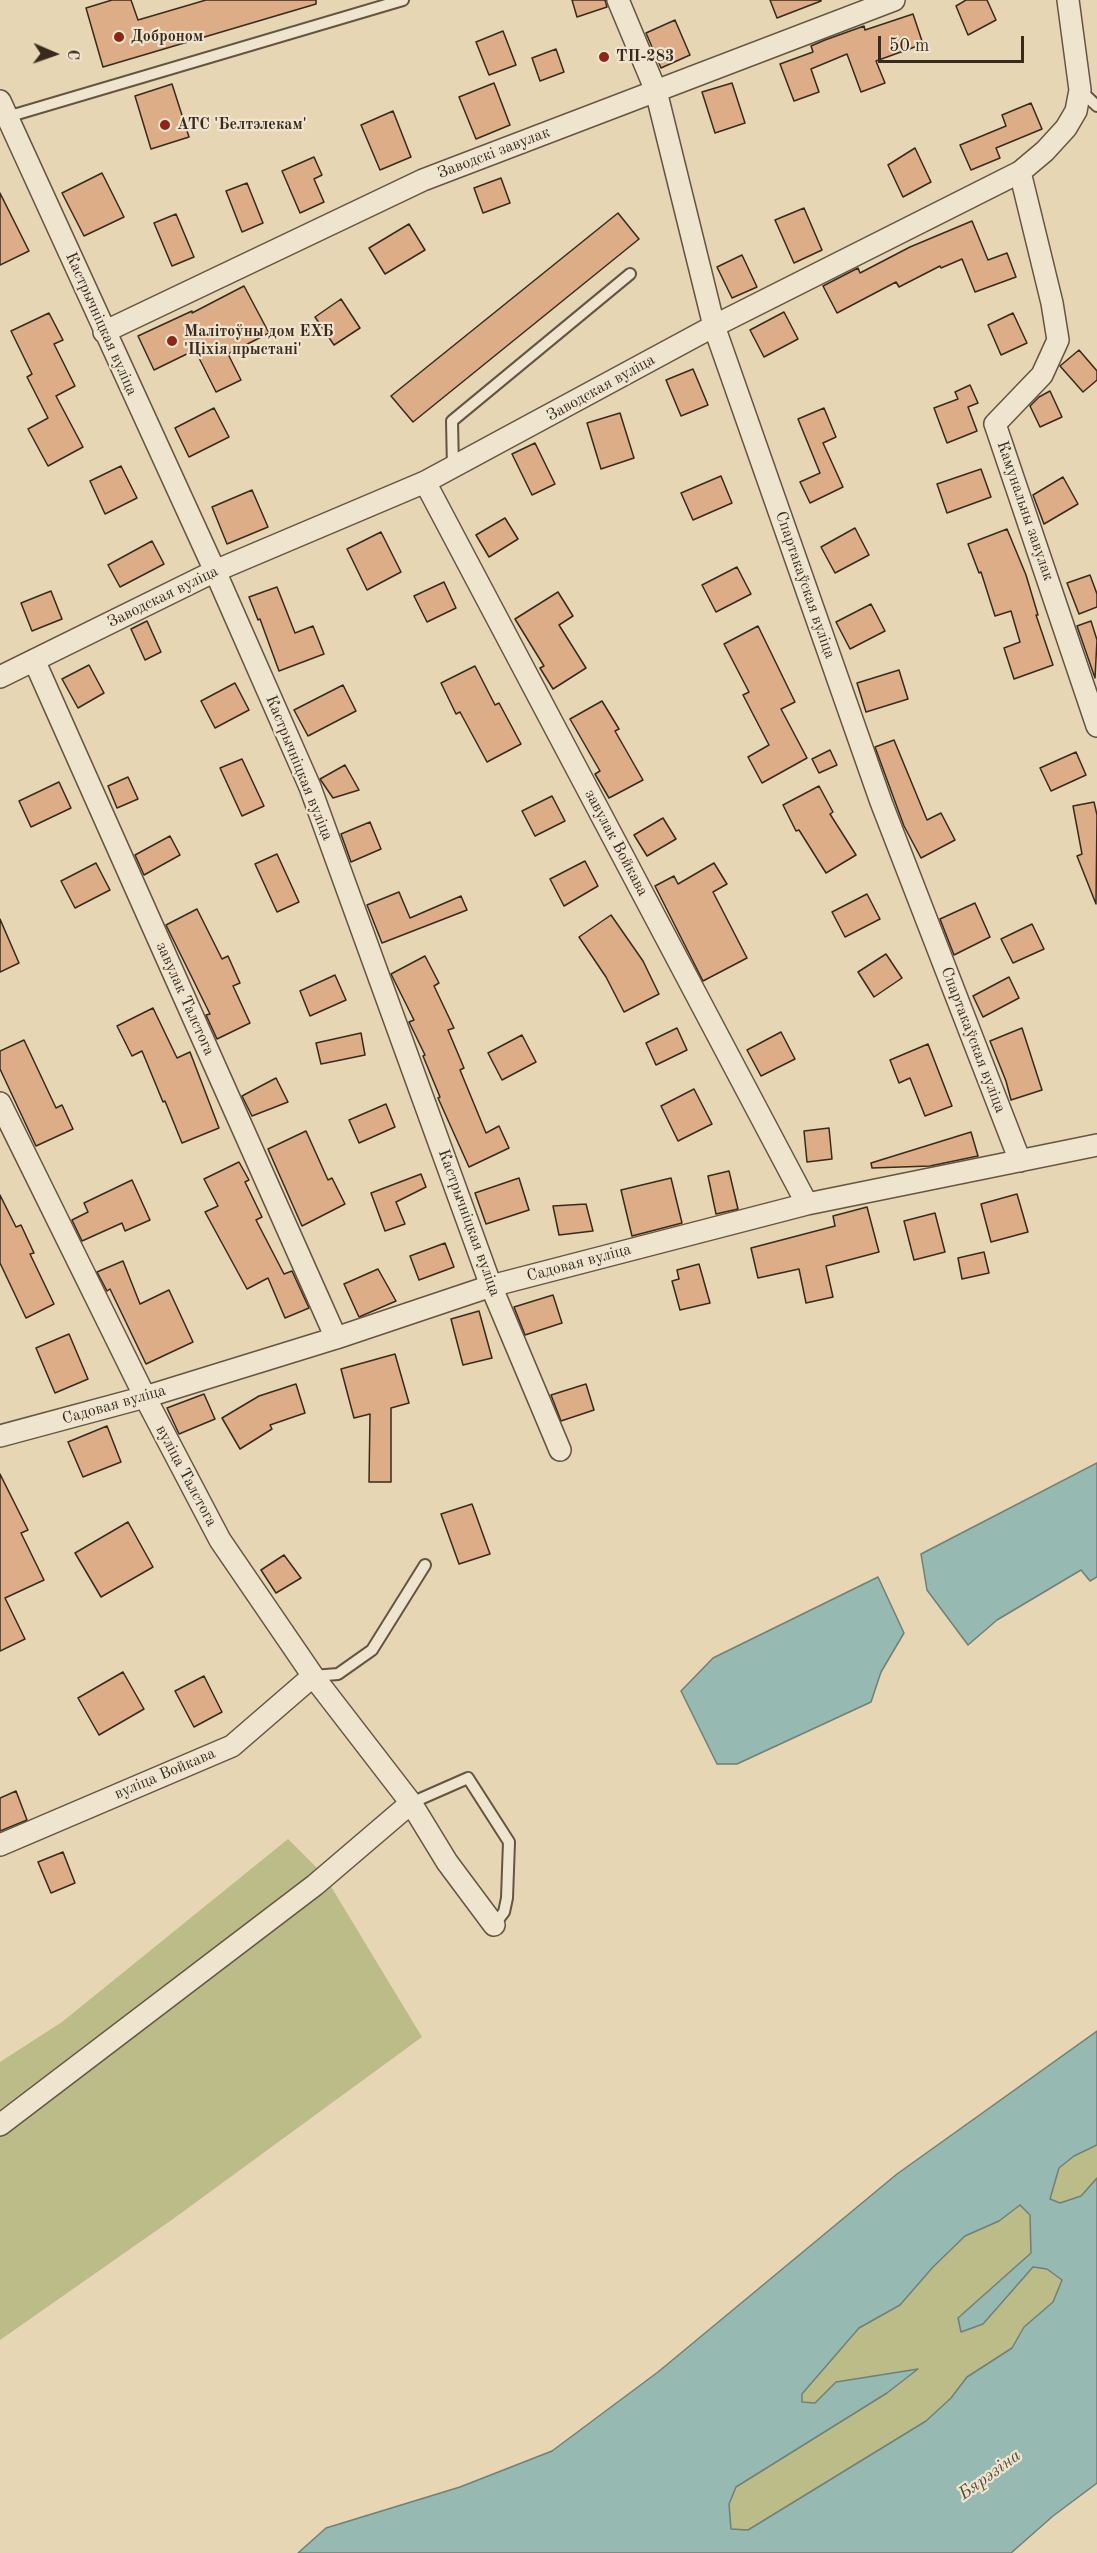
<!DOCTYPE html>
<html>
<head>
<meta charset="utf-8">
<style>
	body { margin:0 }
	#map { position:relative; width:1097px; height:2553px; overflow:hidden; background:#e6d6b3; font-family:"Old Standard TT",serif }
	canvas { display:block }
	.north { position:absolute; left:24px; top:24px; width:60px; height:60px; -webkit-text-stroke:4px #efe4ce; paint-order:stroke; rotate:92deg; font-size:16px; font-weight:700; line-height:24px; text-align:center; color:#382a1d }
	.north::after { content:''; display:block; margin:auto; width:21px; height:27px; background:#382a1d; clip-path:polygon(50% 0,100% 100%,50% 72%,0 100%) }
	.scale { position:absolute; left:878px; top:36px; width:146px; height:27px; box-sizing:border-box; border:3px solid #382a1d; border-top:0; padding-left:8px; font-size:18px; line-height:21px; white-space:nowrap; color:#382a1d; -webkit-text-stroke:4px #efe4ce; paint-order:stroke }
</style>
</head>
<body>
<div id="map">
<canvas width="1097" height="2553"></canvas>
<div class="north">С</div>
<div class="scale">50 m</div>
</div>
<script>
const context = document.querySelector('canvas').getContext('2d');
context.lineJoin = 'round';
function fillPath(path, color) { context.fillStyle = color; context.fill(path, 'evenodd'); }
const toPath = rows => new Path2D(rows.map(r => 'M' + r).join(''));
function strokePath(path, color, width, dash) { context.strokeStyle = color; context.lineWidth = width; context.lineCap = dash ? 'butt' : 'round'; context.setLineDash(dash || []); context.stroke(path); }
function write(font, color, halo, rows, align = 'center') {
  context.font = font + ' "Old Standard TT",serif'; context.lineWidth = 4.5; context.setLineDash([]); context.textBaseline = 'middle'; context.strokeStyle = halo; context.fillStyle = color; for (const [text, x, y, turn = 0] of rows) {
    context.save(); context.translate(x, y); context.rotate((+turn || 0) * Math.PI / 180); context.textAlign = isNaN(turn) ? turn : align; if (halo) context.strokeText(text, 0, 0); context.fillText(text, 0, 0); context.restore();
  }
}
const green = toPath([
	[288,1839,324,1875,422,2037,173,2219,0,2340,0,2062,62,2022],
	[1097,2145,1097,2178,1081,2196,1060,2203,1049,2200,1059,2168,1074,2156],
	[1020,2204,1030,2215,1031,2253,958,2319,983,2324,1033,2267,1047,2269,1063,2280,1053,2302,1024,2327,1012,2348,967,2377,951,2398,926,2421,748,2530,731,2529,729,2504,736,2487,887,2393,917,2370,836,2382,815,2403,802,2402,802,2395,859,2328,900,2305,933,2267,965,2236,999,2221]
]);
const water = toPath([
	[1097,1463,1097,1577,1090,1581,1081,1570,997,1620,968,1645,927,1590,921,1554,1097,1463],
	[878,1577,904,1633,881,1672,871,1702,737,1764,717,1764,681,1691,713,1658,878,1577],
	[1097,2031,1097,2145,1074,2156,1059,2168,1050,2199,1060,2203,1081,2196,1097,2178,1097,2483,1053,2516,1011,2553,298,2553,326,2528,460,2487,552,2451,658,2372,897,2174,1097,2031],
	[1020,2205,1030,2215,1031,2253,958,2318,961,2332,983,2324,1033,2267,1047,2269,1062,2280,1053,2302,1024,2327,1012,2348,967,2377,951,2398,926,2421,748,2530,731,2529,729,2504,736,2487,887,2393,918,2369,836,2382,815,2403,802,2402,802,2394,859,2328,900,2305,933,2267,965,2236,999,2221,1020,2205]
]);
const building = toPath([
	[112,0,131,0,138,20,206,0,316,0,316,4,103,67,86,8,112,0],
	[572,0,605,0,607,7,577,17,572,0],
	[770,0,821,0,821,1,777,18,770,0],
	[966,0,987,0,996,20,968,35,956,6,966,0],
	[913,14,923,44,876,61,885,83,861,92,847,54,811,69,819,92,794,101,780,64,813,52,811,46,825,40,864,26,865,30,913,14],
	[675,20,690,55,661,68,646,33,675,20],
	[503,31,516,65,489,75,476,42,503,31],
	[556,49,564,72,540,81,532,58,556,49],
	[494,83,510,125,476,139,459,97,494,83],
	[732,83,745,123,715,133,702,92,732,83],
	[172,84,189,137,151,149,135,96,172,84],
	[1031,103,1042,129,996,148,1000,158,971,170,960,145,1006,126,1002,115,1031,103],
	[393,111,411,157,380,170,361,125,393,111],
	[915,148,931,182,903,197,888,165,915,148],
	[314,157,322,175,314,179,324,202,300,213,282,171,314,157],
	[102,173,124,217,84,236,62,193,102,173],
	[501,178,510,203,483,213,474,188,501,178],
	[247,183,263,223,242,232,226,191,247,183],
	[0,193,29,251,0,265,0,193],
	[804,208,822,250,794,263,775,220,804,208],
	[618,213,639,239,413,422,391,396,618,213],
	[176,214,194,257,172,266,154,223,176,214],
	[972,221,988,260,1007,253,1016,277,975,292,962,259,941,268,940,266,899,287,896,282,837,313,823,286,858,268,860,273,910,247,972,221],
	[409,224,425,250,385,274,369,248,409,224],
	[742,255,757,287,732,298,717,267,742,255],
	[244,286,269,333,228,354,241,380,216,392,195,350,154,370,138,336,192,311,192,313,244,286],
	[341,299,360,328,334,345,315,317,341,299],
	[784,312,798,339,764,357,750,330,784,312],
	[49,313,63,340,54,344,75,386,56,396,83,447,48,466,28,429,48,418,27,377,32,374,11,331,49,313],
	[1013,313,1027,343,1001,355,988,325,1013,313],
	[1079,350,1097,371,1097,380,1083,392,1060,366,1079,350],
	[693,369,708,405,681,416,666,380,693,369],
	[970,385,978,403,968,407,977,431,947,443,934,408,958,399,955,392,970,385],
	[1050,391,1062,417,1040,427,1030,406,1039,397,1050,391],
	[214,408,229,437,189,457,175,428,214,408],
	[824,408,836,437,823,443,843,487,810,503,800,482,820,473,798,419,824,408],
	[620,413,634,458,601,469,587,423,620,413],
	[535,443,555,484,532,495,512,454,535,443],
	[121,466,137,498,105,514,90,481,121,466],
	[981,469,991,497,947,513,937,484,981,469],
	[721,476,732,503,693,520,681,493,721,476],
	[1063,477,1078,504,1044,524,1033,495,1063,477],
	[252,490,268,527,227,544,212,507,252,490],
	[505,518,518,539,489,557,476,535,505,518],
	[855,528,869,555,835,573,821,547,855,528],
	[1007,529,1026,575,1038,615,1036,615,1053,665,1014,679,1004,648,1020,642,1011,611,995,616,981,572,979,573,968,544,1007,529],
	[381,532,401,572,367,590,347,549,381,532],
	[152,541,164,564,120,587,108,565,152,541],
	[737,567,751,594,716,612,702,585,737,567],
	[1090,575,1097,594,1097,607,1079,614,1067,583,1090,575],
	[444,582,456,608,427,622,414,596,444,582],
	[277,587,295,633,313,626,324,654,279,671,260,619,258,620,249,597,277,587],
	[51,591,62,619,32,631,21,603,51,591],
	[558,592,573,616,559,625,586,668,553,689,540,668,544,666,515,619,558,592],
	[871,604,885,631,850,649,836,622,871,604],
	[147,621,161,652,145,660,131,629,147,621],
	[1091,621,1097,640,1095,678,1077,626,1091,621],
	[758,626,795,702,781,709,807,758,762,783,748,757,769,745,743,695,749,692,724,644,758,626],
	[89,665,104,693,78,708,62,679,89,665],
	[475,666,495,705,499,703,521,744,487,762,460,712,456,714,441,683,475,666],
	[899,670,908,699,866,712,857,683,899,670],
	[235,683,249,710,215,728,201,701,235,683],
	[343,685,356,711,308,736,294,710,343,685],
	[602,701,619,729,615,731,643,780,609,798,595,774,600,771,570,719,602,701],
	[894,740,927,820,941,813,955,840,921,858,904,826,875,747,894,740],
	[830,750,837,765,819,773,812,759,830,750],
	[1076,752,1086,775,1051,791,1040,768,1076,752],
	[242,759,264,806,242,816,220,768,242,759],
	[345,765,359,790,333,798,320,779,345,765],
	[128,777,138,799,117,808,108,786,128,777],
	[59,782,71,808,31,827,19,801,59,782],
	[819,786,833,812,830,814,856,855,826,873,799,830,796,831,783,805,819,786],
	[552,796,565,821,535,836,522,811,552,796],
	[1094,802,1097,815,1096,904,1077,856,1082,854,1073,806,1094,802],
	[663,818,676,839,647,856,634,835,663,818],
	[370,822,381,849,351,862,341,834,370,822],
	[170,836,180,855,144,875,135,855,170,836],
	[277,854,299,902,277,912,255,864,277,854],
	[585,861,598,886,564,906,550,879,585,861],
	[96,863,110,890,75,908,61,881,96,863],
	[714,863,727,884,713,892,747,958,703,981,655,886,674,876,678,884,714,863],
	[399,892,410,918,461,896,467,910,382,943,367,905,399,892],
	[867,894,880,919,845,937,832,912,867,894],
	[975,903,990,937,954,955,940,919,975,903],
	[197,909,222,959,228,956,240,983,233,986,250,1023,217,1039,206,1015,210,1014,166,925,197,909],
	[611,915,643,961,659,994,624,1012,606,977,579,937,611,915],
	[0,919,19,963,0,972,0,919],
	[1032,924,1044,949,1013,963,1001,939,1032,924],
	[886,954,902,978,874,997,858,972,886,954],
	[425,956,439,983,434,986,454,1028,448,1030,464,1068,460,1070,486,1133,499,1126,509,1148,469,1167,438,1098,440,1097,423,1056,425,1055,409,1022,414,1020,391,974,425,956],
	[335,975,346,1000,310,1016,300,991,335,975],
	[1009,977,1019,998,983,1017,973,996,1009,977],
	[153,1008,177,1058,190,1052,219,1128,182,1143,165,1101,163,1102,142,1051,132,1056,117,1026,153,1008],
	[677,1028,687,1050,656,1065,646,1043,677,1028],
	[1022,1028,1042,1090,1011,1100,1006,1081,990,1041,1022,1028],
	[781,1032,795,1059,761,1076,747,1050,781,1032],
	[361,1033,365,1055,321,1064,316,1043,361,1033],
	[522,1035,536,1062,502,1080,488,1053,522,1035],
	[24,1040,56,1108,62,1105,73,1129,36,1146,0,1069,0,1051,24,1040],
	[928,1044,952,1106,925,1116,910,1078,899,1083,890,1060,928,1044],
	[276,1078,288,1102,252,1116,242,1096,276,1078],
	[694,1089,712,1124,678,1141,661,1106,694,1089],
	[386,1104,395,1127,359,1143,349,1120,386,1104],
	[829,1128,832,1159,807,1162,804,1131,829,1128],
	[306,1131,328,1180,332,1178,345,1204,302,1226,268,1149,306,1131],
	[971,1132,978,1156,930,1166,872,1168,871,1163,971,1132],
	[239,1162,249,1180,245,1182,262,1217,256,1220,284,1274,292,1271,309,1308,285,1318,268,1278,247,1289,205,1212,218,1206,204,1179,239,1162],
	[729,1171,738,1209,716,1214,708,1176,729,1171],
	[421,1174,426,1187,396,1202,405,1224,385,1231,371,1193,421,1174],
	[519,1178,529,1210,486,1224,475,1193,519,1178],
	[671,1178,682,1223,632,1236,621,1190,671,1178],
	[132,1180,150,1220,125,1231,122,1223,82,1241,72,1220,88,1212,84,1203,132,1180],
	[1017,1194,1028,1232,991,1242,981,1204,1017,1194],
	[0,1195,16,1227,21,1225,34,1253,30,1254,54,1304,26,1318,0,1263,0,1195],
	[586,1204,593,1231,559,1235,553,1206,586,1204],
	[867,1207,879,1252,826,1266,833,1297,806,1303,799,1269,758,1278,751,1248,835,1226,833,1216,867,1207],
	[935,1213,945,1252,914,1260,904,1221,935,1213],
	[445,1243,454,1267,419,1280,410,1256,445,1243],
	[984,1252,989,1273,962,1279,958,1258,984,1252],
	[123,1261,140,1304,169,1290,193,1342,146,1364,110,1289,107,1291,97,1272,123,1261],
	[699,1264,710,1303,680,1310,672,1281,679,1279,677,1270,699,1264],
	[378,1269,396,1301,359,1317,344,1284,378,1269],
	[553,1295,562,1323,525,1335,514,1307,553,1295],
	[479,1311,492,1358,463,1365,451,1319,479,1311],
	[69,1334,88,1379,55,1393,36,1348,69,1334],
	[395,1354,409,1403,391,1408,391,1482,369,1482,370,1414,354,1418,341,1369,395,1354],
	[296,1384,305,1413,270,1425,272,1429,240,1449,222,1418,259,1396,296,1384],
	[586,1384,594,1410,561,1421,551,1395,586,1384],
	[204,1394,215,1419,179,1434,167,1408,204,1394],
	[107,1426,121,1462,83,1477,68,1442,107,1426],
	[0,1474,28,1530,21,1533,44,1580,5,1598,25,1639,0,1651,0,1474],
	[472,1504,490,1554,459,1564,441,1514,472,1504],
	[128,1522,153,1567,101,1597,75,1553,128,1522],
	[284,1555,301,1578,276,1593,261,1570,284,1555],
	[123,1672,144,1709,99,1735,78,1698,123,1672],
	[204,1676,222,1712,194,1727,175,1691,204,1676],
	[16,1791,27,1820,0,1831,0,1798,16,1791],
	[63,1852,75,1883,51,1893,38,1862,63,1852]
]);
const lane = toPath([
	[1080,90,1097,106],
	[7,117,403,0],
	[453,468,452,421,630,274],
	[313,1676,338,1674,372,1650,425,1565],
	[411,1803,468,1778,509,1842,507,1898,504,1912,494,1925]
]);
const street = toPath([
	[618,0,656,91,714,326,881,802,1020,1161],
	[0,101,215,571,310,787,491,1286,560,1450],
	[1020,172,1052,303,1058,340,1042,375,995,424,1097,726],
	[104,332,423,180,894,0],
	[425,482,807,1204],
	[34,660,336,1338],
	[0,677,215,571,425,482,714,326,1020,172,1045,151,1066,128,1076,111,1080,90,1068,0],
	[0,1103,145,1397,220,1540,313,1676,411,1803,447,1862,494,1925],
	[0,1436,145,1397,336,1338,491,1286,807,1204,1097,1145],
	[0,1845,232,1746,313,1676],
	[0,2125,315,1885,411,1803]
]);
const markers = [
	[119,37,6,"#8f2418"],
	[604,57,6,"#8f2418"],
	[165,125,6,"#8f2418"],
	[172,341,6,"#8f2418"]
];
const poiNames = [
	["Доброном",131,37],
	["ТП-283",616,57],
	["АТС 'Белтэлекам'",177,125],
	["Малітоўны дом ЕХБ",184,332],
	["'Ціхія прыстані'",184,350]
];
const streetNames = [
	["Заводскі завулак",494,153,-21],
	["Кастрычніцкая вуліца",101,324,66],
	["Заводская вуліца",601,388,-29],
	["Камунальны завулак",1025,511,71],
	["Спартакаўская вуліца",805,585,71],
	["Заводская вуліца",163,597,-26],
	["Кастрычніцкая вуліца",299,768,68],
	["завулак Войкава",616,843,62],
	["завулак Талстога",185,999,66],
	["Спартакаўская вуліца",973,1040,69],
	["Кастрычніцкая вуліца",469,1223,70],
	["Садовая вуліца",579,1263,-15],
	["Садовая вуліца",114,1405,-16],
	["вуліца Талстога",186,1476,62],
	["вуліца Войкава",165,1774,-23]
];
const waterNames = [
	["Бярэзіна",990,2475,-36]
];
fillPath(green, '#bcbc88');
fillPath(water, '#96b9b1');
strokePath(water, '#708076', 1.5);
fillPath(building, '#dcad86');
strokePath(building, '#382a1d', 1.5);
strokePath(lane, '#645542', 14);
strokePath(street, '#645542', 24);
strokePath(lane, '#efe4ce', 10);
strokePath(street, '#efe4ce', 21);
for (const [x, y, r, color] of markers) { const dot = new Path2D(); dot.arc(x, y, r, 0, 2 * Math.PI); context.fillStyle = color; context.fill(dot); strokePath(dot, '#efe4ce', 2); }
write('bold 16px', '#382a1d', '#efe4ce', poiNames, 'left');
write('16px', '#382a1d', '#efe4ce', streetNames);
write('italic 18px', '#504e42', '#efe4ce', waterNames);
</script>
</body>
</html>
